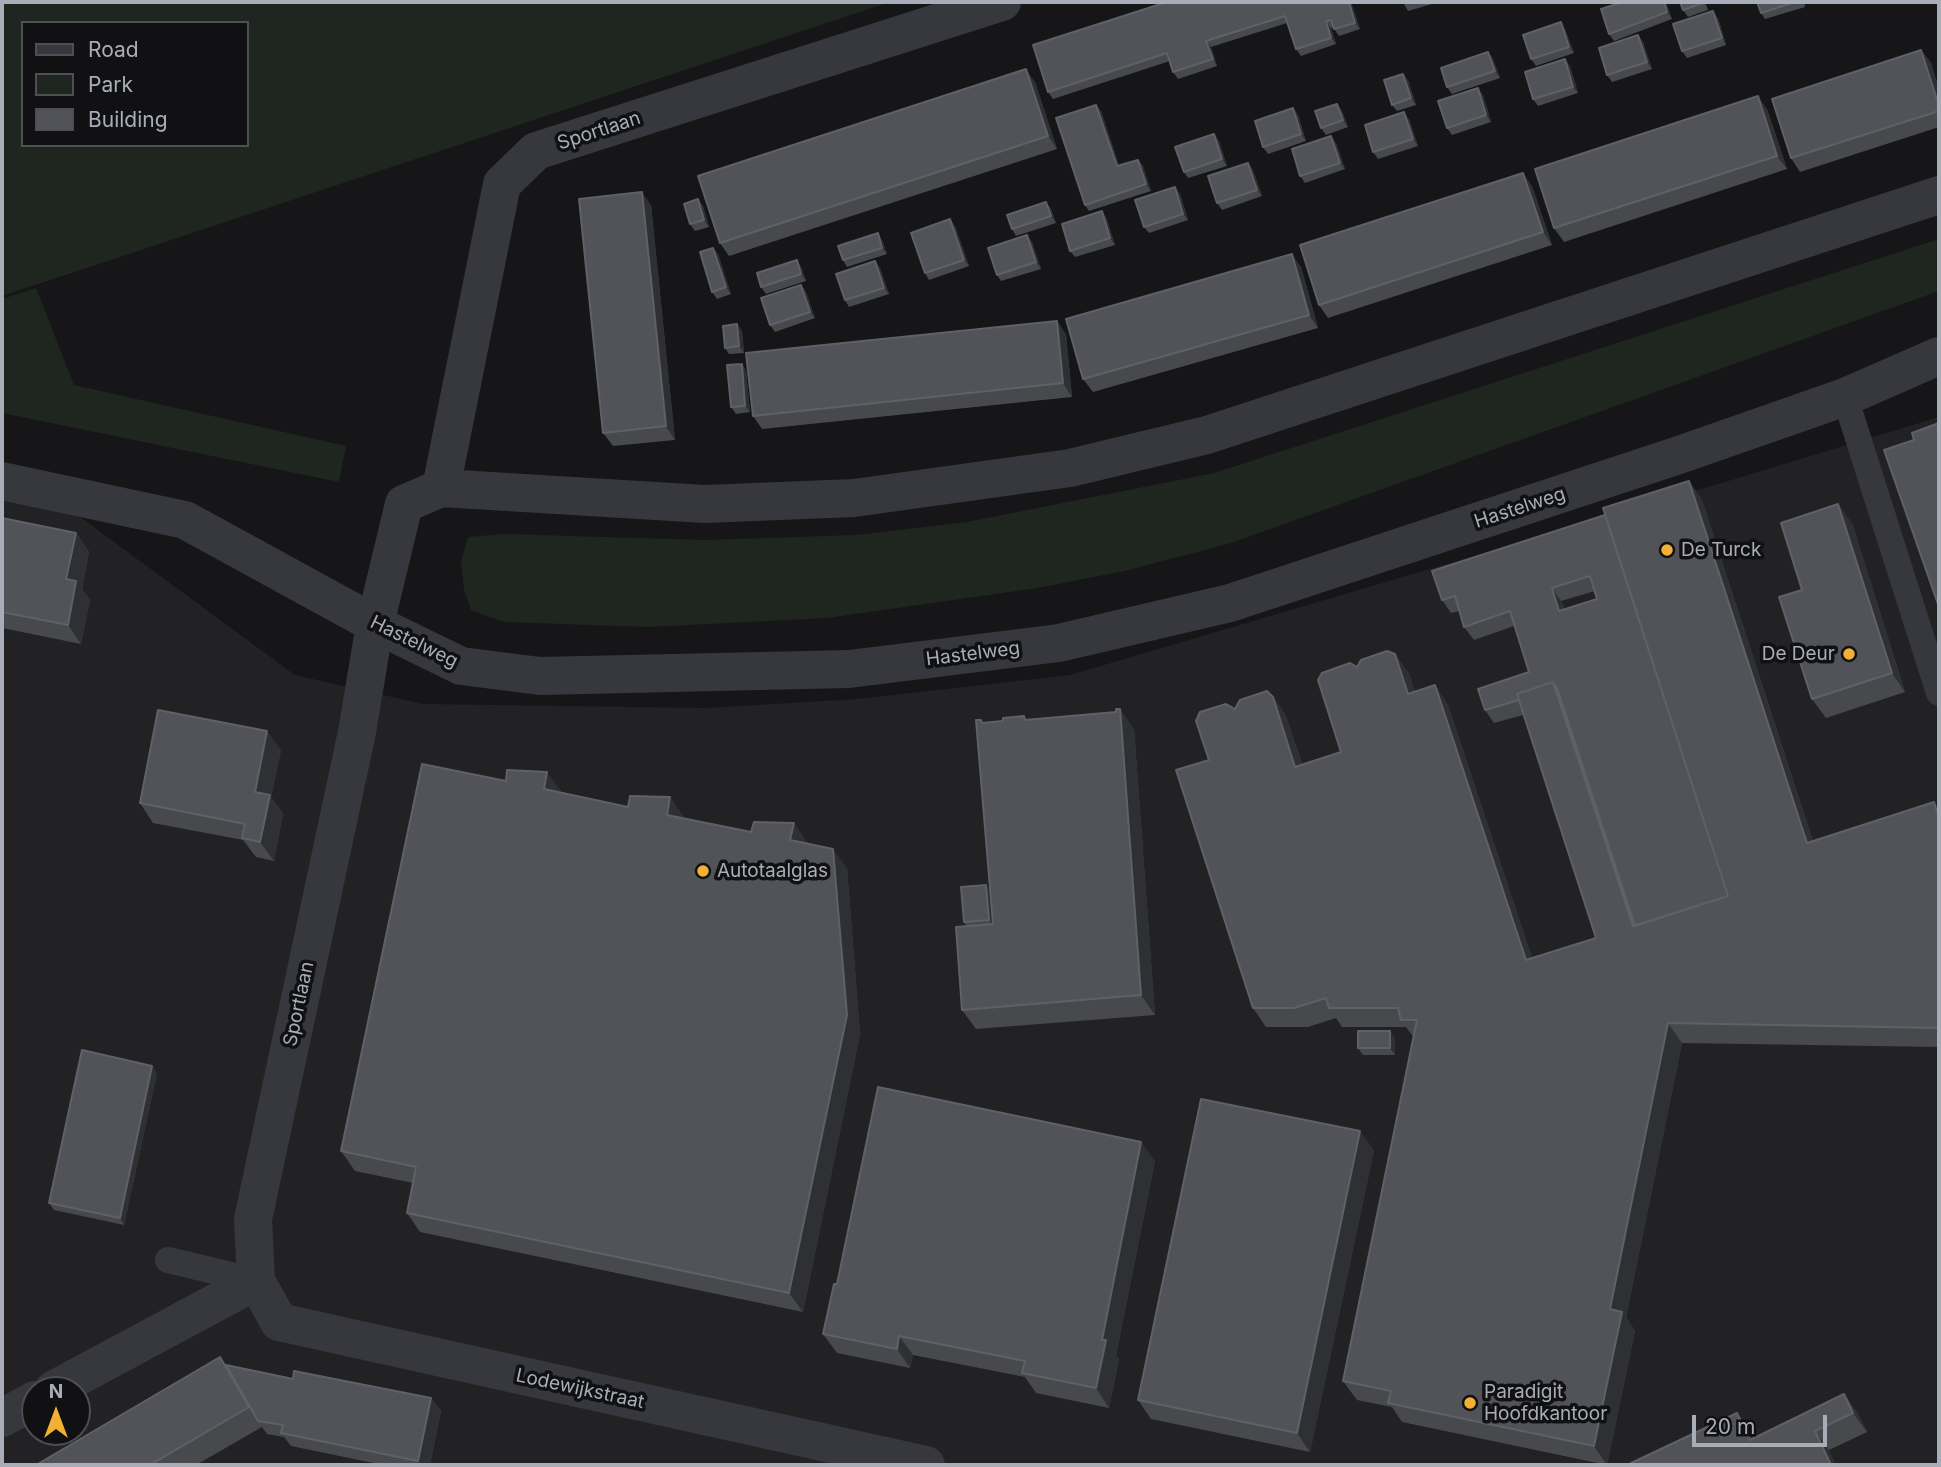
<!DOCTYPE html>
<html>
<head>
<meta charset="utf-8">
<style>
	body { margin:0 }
	#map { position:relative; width:1941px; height:1467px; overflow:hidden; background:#161618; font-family:Inter,sans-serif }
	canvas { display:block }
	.frame { position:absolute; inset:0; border:4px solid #a8adb8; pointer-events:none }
	.legend { position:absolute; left:21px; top:21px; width:228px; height:126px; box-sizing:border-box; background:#111113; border:2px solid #4d4f55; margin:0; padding:9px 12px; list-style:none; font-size:21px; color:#a8adb8 }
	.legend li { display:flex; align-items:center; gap:14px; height:35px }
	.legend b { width:35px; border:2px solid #4d4f55 }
	.north { position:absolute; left:21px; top:1376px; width:70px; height:70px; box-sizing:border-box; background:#111113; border:2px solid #4d4f55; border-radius:50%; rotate:0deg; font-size:19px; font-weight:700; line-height:28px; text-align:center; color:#a8adb8 }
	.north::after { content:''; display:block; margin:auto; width:24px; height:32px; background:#f2b134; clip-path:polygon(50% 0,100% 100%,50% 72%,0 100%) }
	.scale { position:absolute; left:1692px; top:1415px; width:135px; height:32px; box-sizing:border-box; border:4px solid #a8adb8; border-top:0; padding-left:9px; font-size:21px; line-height:24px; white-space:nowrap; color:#a8adb8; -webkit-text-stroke:5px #111113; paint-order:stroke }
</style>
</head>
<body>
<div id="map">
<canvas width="1941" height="1467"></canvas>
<div class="frame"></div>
<ul class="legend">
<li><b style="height:9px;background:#37383d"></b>Road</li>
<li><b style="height:19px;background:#1e261f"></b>Park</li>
<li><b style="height:19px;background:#525359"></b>Building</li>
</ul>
<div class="north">N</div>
<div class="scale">20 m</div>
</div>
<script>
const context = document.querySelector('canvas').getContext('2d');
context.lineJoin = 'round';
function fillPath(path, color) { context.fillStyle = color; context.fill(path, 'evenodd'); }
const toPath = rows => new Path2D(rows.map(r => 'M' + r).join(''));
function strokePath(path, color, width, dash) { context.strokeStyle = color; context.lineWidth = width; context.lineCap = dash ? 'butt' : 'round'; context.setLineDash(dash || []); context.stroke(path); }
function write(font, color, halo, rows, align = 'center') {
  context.font = font + ' Inter,sans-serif'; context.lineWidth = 7; context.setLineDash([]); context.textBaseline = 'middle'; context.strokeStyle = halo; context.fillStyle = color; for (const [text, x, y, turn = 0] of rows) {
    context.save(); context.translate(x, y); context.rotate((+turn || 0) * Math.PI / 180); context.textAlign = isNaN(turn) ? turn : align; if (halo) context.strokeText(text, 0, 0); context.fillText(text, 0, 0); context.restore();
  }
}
const built = toPath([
	[1939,417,1939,1465,2,1465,2,481,42,489,295,675,423,704,706,708,858,699,1070,675,1715,485],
	[35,1390,77,1390,77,1432,35,1432]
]);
const green = toPath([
	[2,2,890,2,2,296],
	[23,23,247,23,247,145,23,145],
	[1939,239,1939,291,1231,543,1129,570,1038,588,827,618,648,627,504,622,471,610,464,590,461,562,468,537,503,534,705,540,856,535,967,522,1214,473],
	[36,288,74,385,346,446,339,482,2,413,2,299]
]);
const service = toPath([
	[1845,397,1939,693],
	[168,1260,256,1281]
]);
const minor = toPath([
	[441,488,502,184,536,151,1002,2],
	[256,1281,279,1322,926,1465],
	[53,1390,256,1281,253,1219,357,732,375,624,404,504,441,488,705,504,854,498,1070,468,1207,435,1939,195],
	[2,1418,35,1400]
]);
const tertiary = toPath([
	[2,481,185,520,375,624,461,666,540,676,849,669,1059,643,1230,603,1679,455,1845,397,1939,356]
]);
const wall = toPath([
	[1167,2,1351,2,1360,29,1339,36,1333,27,1331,28,1336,44,1301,56,1296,49,1287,23,1211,47,1217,66,1178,79,1173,72,1170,61,1053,99,1048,92],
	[1403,2,1439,2,1408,11],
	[1623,2,1666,2,1672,19,1614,41,1609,34],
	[1680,2,1705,2,1708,10,1688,17,1683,10],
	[1757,2,1804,2,1805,7,1765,19,1761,13],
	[1718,18,1726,45,1687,58,1682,51],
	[1565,29,1574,53,1536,66,1531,59],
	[1638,35,1643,42,1652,69,1612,82,1607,75],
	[1921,50,1931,63,1939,90,1939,127,1800,172,1791,158],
	[1488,52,1493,59,1500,78,1452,94,1447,87],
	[1565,59,1570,66,1578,93,1538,106,1533,99],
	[1408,80,1416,105,1397,111,1392,105],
	[1035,82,1057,149,729,256,720,243],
	[1483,95,1491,122,1452,135,1447,128],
	[1337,104,1342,111,1348,127,1326,135,1321,128],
	[1096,105,1101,111,1119,166,1138,160,1143,166,1151,191,1089,211,1085,205],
	[1293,108,1298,115,1306,141,1268,154,1263,147],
	[1767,109,1787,169,1564,242,1554,228],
	[1409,119,1418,146,1378,159,1373,152],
	[1214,134,1219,141,1227,166,1188,178,1184,172],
	[1336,143,1345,169,1305,183,1300,176],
	[1248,163,1253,170,1262,196,1222,210,1217,203],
	[1532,186,1552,245,1328,318,1319,305],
	[1175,187,1180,194,1188,220,1149,233,1144,227],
	[1046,202,1051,209,1056,223,1016,236,1012,229],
	[651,205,675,440,613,446,603,433],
	[703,206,709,227,695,231,690,224],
	[1106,217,1115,245,1075,257,1070,251],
	[955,226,969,266,929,280,925,273],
	[882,240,887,254,847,267,843,260],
	[1032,242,1041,269,1001,281,997,275],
	[713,248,718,254,731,294,717,299,712,292],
	[797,260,801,267,806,281,766,294,761,287],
	[875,261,880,268,889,294,849,307,845,300],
	[1301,267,1318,328,1093,392,1083,379],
	[801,285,806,292,815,318,775,332,770,325],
	[737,324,742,331,744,353,729,354,725,348],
	[1066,334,1072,397,762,429,753,416],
	[746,370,750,412,736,414,731,407],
	[1689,481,1702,500,1813,841,1939,809,1939,1047,1682,1043,1626,1317,1635,1331,1607,1465,1402,1422,1392,1407,1357,1400,1343,1381,1414,1038,1406,1027,1342,1027,1336,1018,1308,1027,1266,1027,1253,1008,1209,760,1235,709,1273,697,1286,716,1302,764,1341,752,1357,667,1395,654,1409,674,1415,692,1435,685,1448,705,1532,958,1596,938,1523,715,1494,723,1485,710,1529,672,1514,626,1474,640,1464,627,1459,611,1451,613,1442,600,1605,515],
	[1595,591,1597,599,1564,609,1561,601],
	[2,518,76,533,89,552,82,589,90,600,81,644,2,628],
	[1852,523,1905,692,1826,718,1812,699,1802,590],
	[1024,716,1027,720,1134,729,1155,1015,976,1029,962,1010,966,926,964,922,986,885,990,891,983,723,1003,721],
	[281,750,271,797,283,814,274,861,256,857,243,840,153,823,140,803],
	[506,781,561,791,561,793,628,807,684,817,683,818,751,832,807,842,847,868,860,1034,803,1312,420,1232,407,1213,413,1183,355,1171,341,1151],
	[1395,1038,1395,1055,1363,1055,1358,1048],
	[157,1073,124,1225,54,1210,49,1203],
	[1374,1150,1310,1452,1151,1419,1138,1400],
	[1155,1161,1116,1355,1119,1359,1109,1408,1036,1393,1025,1377,913,1355,910,1368,837,1353,823,1334,837,1284],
	[220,1357,226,1365,293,1379,431,1398,441,1411,430,1465,383,1465,291,1446,284,1437,267,1434,262,1427,196,1465,36,1465],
	[1844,1394,1858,1414,1867,1432,1829,1450,1627,1465,1737,1413,1753,1438]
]);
const shadedWall = toPath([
	[1349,2,1351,2,1360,29,1355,23],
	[1664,2,1666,2,1672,19,1667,12],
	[1713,11,1718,18,1726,45,1722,38],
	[1326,21,1331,28,1336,44,1331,38],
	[1561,22,1565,29,1574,53,1569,47],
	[1638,35,1643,42,1652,69,1647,62],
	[1206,41,1211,47,1217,66,1213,59],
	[1921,50,1931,63,1939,90,1939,106],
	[1488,52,1493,59,1500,78,1495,71],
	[1565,59,1570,66,1578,93,1573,87],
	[1026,69,1035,82,1057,149,1048,136],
	[1403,74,1408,80,1416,105,1411,98],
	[1478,88,1483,95,1491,122,1486,115],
	[1758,96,1767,109,1787,169,1777,156],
	[1337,104,1342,111,1348,127,1343,120],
	[1096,105,1101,111,1122,173,1117,166],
	[1293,108,1298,115,1306,141,1301,134],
	[1404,112,1409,119,1418,146,1413,139],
	[1214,134,1219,141,1227,166,1222,159],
	[1331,136,1336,143,1345,169,1340,163],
	[1138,160,1143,166,1151,191,1146,184],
	[1248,163,1253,170,1262,196,1257,190],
	[1523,173,1532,186,1552,245,1543,232],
	[1175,187,1180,194,1188,220,1183,214],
	[642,192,651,205,675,440,666,426],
	[698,199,703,206,709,227,704,220],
	[1046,202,1051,209,1056,223,1051,216],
	[1102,211,1106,217,1115,245,1110,238],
	[950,219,955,226,969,266,964,260],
	[878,233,882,240,887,254,882,248],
	[1027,235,1032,242,1041,269,1036,262],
	[713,248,718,254,731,294,726,287],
	[1292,254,1301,267,1318,328,1309,315],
	[797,260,801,267,806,281,801,274],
	[875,261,880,268,889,294,884,288],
	[801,285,806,292,815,318,810,312],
	[1057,321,1066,334,1072,397,1063,383],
	[737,324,742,331,744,353,739,346],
	[742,364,746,370,750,412,745,406],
	[1689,481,1702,500,1820,863,1807,843],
	[1838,504,1852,523,1905,692,1892,673],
	[76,533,89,552,82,589,90,600,81,644,68,625,66,579],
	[1552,588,1561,601,1568,624,1559,611],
	[1395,654,1409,674,1422,713,1408,694],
	[1553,682,1566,702,1642,931,1633,926],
	[1435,685,1448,705,1539,979,1526,960],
	[1273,697,1286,716,1309,786,1295,767],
	[1120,709,1134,729,1155,1015,1141,995],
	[267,731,281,750,271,797,283,814,274,861,260,842,255,792],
	[547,772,561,791,558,808,544,789],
	[670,797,684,817,680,834,667,815],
	[794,823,807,842,803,859,790,840],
	[833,849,847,868,860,1034,803,1312,789,1293],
	[986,885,991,892,994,927,989,920],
	[1668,1023,1682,1043,1626,1317,1635,1331,1607,1465,1594,1446,1610,1309],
	[1390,1031,1395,1038,1395,1055,1390,1048],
	[152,1066,157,1073,124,1225,120,1218],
	[1360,1131,1374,1150,1310,1452,1297,1433],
	[1141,1142,1155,1161,1116,1355,1119,1359,1109,1408,1096,1388,1102,1340],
	[899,1336,913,1355,910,1368,897,1349],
	[1844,1394,1858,1414,1867,1432,1853,1413],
	[431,1398,441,1411,430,1465,421,1465,418,1461],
	[1737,1413,1750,1432,1763,1459,1750,1440],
	[1815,1431,1829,1450,1836,1465,1831,1465]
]);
const building = toPath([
	[1167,2,1349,2,1355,23,1334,29,1331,20,1326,21,1331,38,1296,49,1285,16,1206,41,1213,59,1173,72,1167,53,1048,92,1033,45,1167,2],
	[1623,2,1664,2,1667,12,1609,34,1601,9,1623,2],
	[1680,2,1703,2,1703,3,1683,10,1680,2],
	[1757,2,1795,2,1761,13,1757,2],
	[1713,11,1722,38,1682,51,1673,24,1713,11],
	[1561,22,1569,47,1531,59,1523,35,1561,22],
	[1638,35,1647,62,1607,75,1599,48,1638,35],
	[1921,50,1939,106,1939,111,1791,158,1772,99,1921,50],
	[1488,52,1495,71,1447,87,1441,68,1488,52],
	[1565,59,1573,87,1533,99,1525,72,1565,59],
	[1026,69,1048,136,720,243,698,176,1026,69],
	[1403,74,1411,98,1392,105,1384,80,1403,74],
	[1478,88,1486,115,1447,128,1438,101,1478,88],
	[1758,96,1777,156,1554,228,1535,169,1758,96],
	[1337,104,1343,120,1321,128,1315,111,1337,104],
	[1096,105,1117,166,1138,160,1146,184,1085,205,1056,118,1096,105],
	[1293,108,1301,134,1263,147,1255,121,1293,108],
	[1404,112,1413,139,1373,152,1365,125,1404,112],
	[1214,134,1222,159,1184,172,1175,147,1214,134],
	[1331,136,1340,163,1300,176,1292,149,1331,136],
	[1248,163,1257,190,1217,203,1208,176,1248,163],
	[1523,173,1543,232,1319,305,1300,245,1523,173],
	[1175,187,1183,214,1144,227,1135,200,1175,187],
	[642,192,666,426,603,433,579,199,642,192],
	[698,199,704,220,690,224,684,204,698,199],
	[1046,202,1051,216,1012,229,1007,215,1046,202],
	[1102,211,1110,238,1070,251,1062,224,1102,211],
	[950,219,964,260,925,273,911,233,950,219],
	[878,233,882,248,843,260,838,246,878,233],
	[1027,235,1036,262,997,275,988,248,1027,235],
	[713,248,726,287,712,292,700,252,713,248],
	[1292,254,1309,315,1083,379,1066,319,1292,254],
	[797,260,801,274,761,287,757,273,797,260],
	[875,261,884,288,845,300,836,274,875,261],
	[801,285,810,312,770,325,761,298,801,285],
	[1057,321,1063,383,753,416,746,353,1057,321],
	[737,324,739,346,725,348,723,326,737,324],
	[742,364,745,406,731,407,727,365,742,364],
	[1939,423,1939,607,1884,450,1914,440,1912,433,1939,423],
	[1689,481,1807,843,1934,802,1939,818,1939,1028,1668,1023,1610,1309,1622,1312,1594,1446,1388,1403,1391,1391,1343,1381,1417,1020,1401,1020,1398,1008,1329,1008,1326,998,1294,1008,1253,1008,1176,770,1209,760,1196,721,1200,712,1226,704,1235,709,1240,700,1267,691,1273,697,1295,767,1341,752,1318,680,1322,673,1350,663,1357,667,1361,660,1387,651,1395,654,1408,694,1435,685,1526,960,1596,938,1517,694,1553,682,1633,926,1728,896,1603,508,1689,481],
	[1838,504,1892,673,1812,699,1779,597,1802,590,1781,523,1838,504],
	[1605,515,1728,896,1635,926,1557,688,1553,682,1517,694,1519,700,1485,710,1478,689,1529,672,1510,611,1464,627,1455,596,1442,600,1432,571,1605,515],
	[1590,576,1597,599,1559,611,1552,588,1590,576],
	[2,518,76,533,66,579,76,581,68,625,2,612,2,518],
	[1116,709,1120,709,1121,720,1141,995,962,1010,956,927,993,924,976,720,981,720,982,723,1003,721,1003,718,1024,716,1025,720,1116,712,1116,709],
	[158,710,267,731,255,792,270,795,260,842,242,838,245,824,140,803,158,710],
	[422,764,506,781,507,770,547,772,544,789,628,807,630,796,670,797,667,815,751,832,754,822,794,823,790,840,833,849,847,1015,789,1293,407,1213,416,1167,341,1151,422,764],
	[986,885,989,920,964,922,961,887,986,885],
	[1358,1031,1390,1031,1390,1048,1358,1048,1358,1031],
	[82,1050,152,1066,120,1218,49,1203,82,1050],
	[878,1087,1141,1142,1102,1340,1106,1340,1096,1388,1022,1373,1025,1361,899,1336,897,1349,823,1334,834,1284,837,1284,878,1087],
	[1201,1099,1360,1131,1297,1433,1138,1400,1201,1099],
	[220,1357,249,1407,150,1465,36,1465,220,1357],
	[226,1365,293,1379,294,1371,431,1398,418,1461,281,1433,283,1425,258,1421,226,1365],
	[1844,1394,1853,1413,1815,1431,1831,1465,1627,1465,1737,1413,1750,1440,1844,1394]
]);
const markers = [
	[1667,550,7,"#f2b134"],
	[1849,654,7,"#f2b134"],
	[703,871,7,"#f2b134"],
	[1470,1403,7,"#f2b134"]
];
const streetNames = [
	["Sportlaan",599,131,-18],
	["Hastelweg",1520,508,-18],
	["Hastelweg",414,642,26],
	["Hastelweg",973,654,-7],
	["Sportlaan",299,1004,-78],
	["Lodewijkstraat",580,1389,12]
];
const poiNames = [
	["De Turck",1681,550],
	["De Deur",1835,654,"right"],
	["Autotaalglas",717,871],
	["Paradigit",1484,1392],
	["Hoofdkantoor",1484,1414]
];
fillPath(built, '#222225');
fillPath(green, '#1e261f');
strokePath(service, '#37383d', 26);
strokePath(minor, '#37383d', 38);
strokePath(tertiary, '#37383d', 38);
fillPath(wall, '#47494d');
fillPath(shadedWall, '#2f3033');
fillPath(building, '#525359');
strokePath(building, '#5f6168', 2);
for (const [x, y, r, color] of markers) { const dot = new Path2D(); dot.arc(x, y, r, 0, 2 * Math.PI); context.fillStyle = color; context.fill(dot); strokePath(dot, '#111113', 2.5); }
write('19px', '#a8adb8', '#111113', streetNames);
write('19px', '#a8adb8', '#111113', poiNames, 'left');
</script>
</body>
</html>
